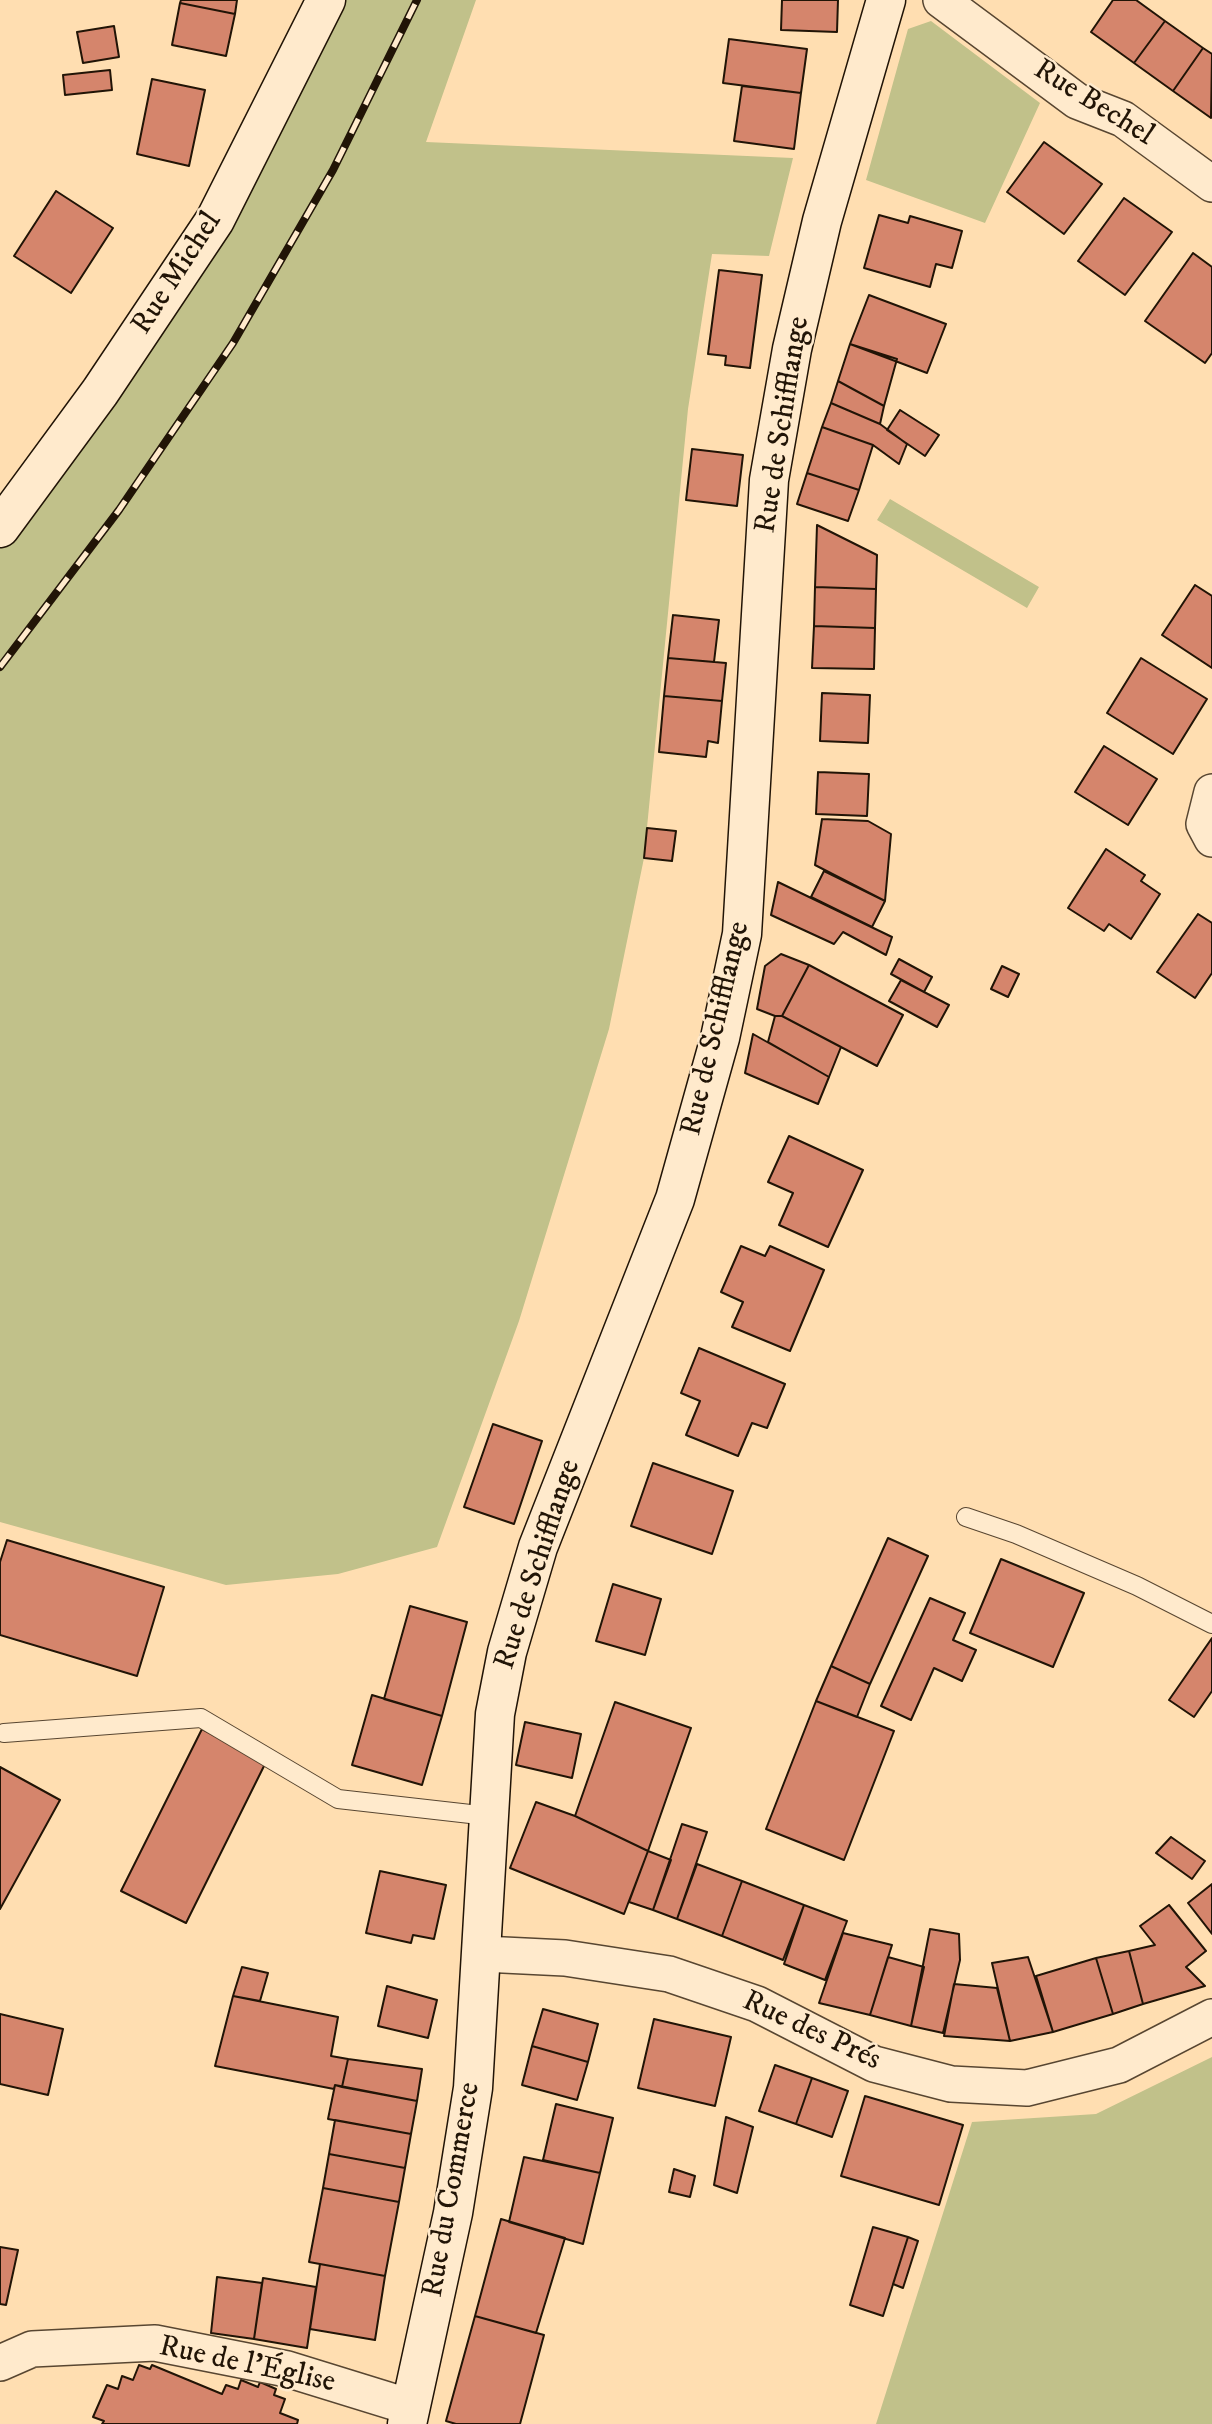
<!DOCTYPE html>
<html>
<head>
<meta charset="utf-8">
<style>
	body { margin:0 }
	canvas { display:block; background:#ffdeb1 }
</style>
</head>
<body>
<canvas width="1212" height="2424"></canvas>
<script>
const context = document.querySelector('canvas').getContext('2d');
context.lineJoin = 'round';
function fillPath(path, color) { context.fillStyle = color; context.fill(path, 'evenodd'); }
const toPath = rows => new Path2D(rows.map(r => 'M' + r).join(''));
function strokePath(path, color, width, dash) { context.strokeStyle = color; context.lineWidth = width; context.lineCap = dash ? 'butt' : 'round'; context.setLineDash(dash || []); context.stroke(path); }
function write(font, color, halo, rows, align = 'center') {
  context.font = font + ' "IM FELL DW Pica",serif'; context.lineWidth = 5; context.setLineDash([]); context.textBaseline = 'middle'; context.strokeStyle = halo; context.fillStyle = color; for (const [text, x, y, turn = 0] of rows) {
    context.save(); context.translate(x, y); context.rotate((+turn || 0) * Math.PI / 180); context.textAlign = isNaN(turn) ? turn : align; if (halo) context.strokeText(text, 0, 0); context.fillText(text, 0, 0); context.restore();
  }
}
const green = toPath([
	[344,0,476,0,426,142,793,158,769,256,712,254,688,409,644,858,609,1029,519,1321,437,1547,338,1574,226,1585,0,1522,0,548,198,274],
	[931,21,1040,103,985,223,866,180,908,29],
	[890,499,1039,587,1027,608,877,520],
	[1212,2057,1212,2424,876,2424,972,2122,1096,2114]
]);
const building = toPath([
	[181,0,237,0,235,14,180,3,181,0],
	[782,0,838,0,837,32,781,30,782,0],
	[1113,0,1136,0,1165,21,1134,63,1091,32,1113,0],
	[180,3,235,14,226,56,172,45,180,3],
	[1165,21,1203,48,1173,91,1134,63,1165,21],
	[114,26,119,57,83,63,77,32,114,26],
	[729,39,807,49,801,93,723,83,729,39],
	[1203,48,1212,54,1211,118,1173,91,1203,48],
	[110,70,112,90,65,95,63,75,110,70],
	[152,79,205,90,189,166,137,154,152,79],
	[742,86,801,93,794,149,734,141,742,86],
	[1044,142,1102,184,1064,234,1007,192,1044,142],
	[56,191,113,228,71,293,14,256,56,191],
	[1124,198,1172,232,1125,295,1078,261,1124,198],
	[879,215,908,223,910,216,962,231,952,268,936,264,930,287,864,268,879,215],
	[1193,253,1212,267,1212,353,1205,363,1145,321,1193,253],
	[719,270,762,275,750,368,725,365,726,356,708,354,719,270],
	[869,295,946,324,927,373,850,344,869,295],
	[850,344,897,359,884,406,838,381,850,344],
	[838,381,884,406,880,424,831,403,838,381],
	[831,403,880,424,907,444,899,464,873,445,822,427,831,403],
	[900,410,939,435,925,456,887,430,900,410],
	[822,427,873,445,859,490,807,473,822,427],
	[692,449,743,455,737,506,686,500,692,449],
	[807,473,859,490,848,521,797,504,807,473],
	[817,525,877,555,876,589,815,587,817,525],
	[1195,585,1212,596,1212,668,1162,635,1195,585],
	[815,587,876,589,875,628,814,626,815,587],
	[673,615,719,620,714,662,668,658,673,615],
	[814,626,875,628,874,669,812,668,814,626],
	[668,658,726,663,722,701,664,696,668,658],
	[1141,658,1207,699,1173,754,1107,713,1141,658],
	[822,693,870,695,868,743,820,741,822,693],
	[664,696,722,701,718,743,708,741,706,757,659,752,664,696],
	[1104,746,1157,779,1128,825,1075,792,1104,746],
	[818,772,869,774,867,816,816,814,818,772],
	[822,819,868,821,891,834,885,901,815,865,822,819],
	[647,828,676,831,672,861,644,858,647,828],
	[1106,849,1145,875,1141,881,1160,894,1131,939,1109,924,1104,931,1068,908,1106,849],
	[824,871,885,901,872,927,811,897,824,871],
	[778,882,892,937,886,955,843,932,834,944,771,915,778,882],
	[1198,914,1212,923,1212,973,1195,998,1157,972,1198,914],
	[781,954,809,965,782,1016,775,1016,757,1009,765,966,781,954],
	[899,959,932,977,924,992,891,974,899,959],
	[809,965,903,1015,877,1066,782,1016,809,965],
	[1002,966,1019,974,1008,997,991,989,1002,966],
	[901,980,949,1005,937,1027,889,1001,901,980],
	[775,1016,782,1016,841,1047,829,1077,768,1042,775,1016],
	[753,1034,829,1077,818,1104,745,1073,753,1034],
	[789,1136,863,1170,828,1247,779,1225,793,1193,768,1182,789,1136],
	[741,1246,765,1256,770,1246,824,1270,790,1351,732,1327,743,1302,721,1292,741,1246],
	[699,1348,785,1384,767,1428,752,1423,738,1456,686,1435,700,1401,681,1393,699,1348],
	[493,1424,542,1441,514,1524,464,1507,493,1424],
	[653,1463,733,1491,712,1554,631,1526,653,1463],
	[888,1538,928,1556,870,1684,831,1666,888,1538],
	[7,1540,164,1587,137,1676,0,1635,0,1562,7,1540],
	[1001,1559,1084,1593,1053,1667,970,1633,1001,1559],
	[613,1584,661,1599,645,1655,596,1641,613,1584],
	[930,1598,965,1613,953,1640,976,1650,962,1681,934,1668,911,1720,881,1706,930,1598],
	[410,1606,467,1622,442,1716,384,1699,410,1606],
	[1212,1638,1212,1691,1194,1717,1169,1700,1212,1638],
	[831,1666,870,1684,857,1717,816,1701,831,1666],
	[372,1695,442,1716,422,1785,352,1765,372,1695],
	[816,1701,894,1731,844,1860,766,1829,816,1701],
	[615,1702,691,1728,648,1851,575,1816,615,1702],
	[525,1722,581,1734,572,1778,516,1765,525,1722],
	[202,1729,266,1762,186,1923,121,1891,202,1729],
	[0,1767,60,1800,0,1909,0,1767],
	[536,1802,575,1816,648,1851,624,1914,510,1868,536,1802],
	[682,1824,707,1832,677,1919,653,1910,682,1824],
	[1171,1837,1205,1861,1192,1879,1156,1853,1171,1837],
	[648,1851,671,1860,653,1910,629,1902,648,1851],
	[697,1864,742,1881,722,1936,677,1919,697,1864],
	[380,1871,446,1885,434,1939,413,1935,411,1943,366,1933,380,1871],
	[742,1881,804,1905,783,1960,722,1936,742,1881],
	[1212,1884,1212,1934,1188,1903,1212,1884],
	[804,1905,847,1921,825,1980,784,1964,804,1905],
	[1169,1905,1206,1951,1186,1967,1205,1986,1143,2004,1129,1951,1155,1945,1140,1926,1169,1905],
	[930,1929,959,1934,960,1960,943,2033,911,2026,930,1929],
	[843,1933,892,1945,870,2015,819,2003,843,1933],
	[1129,1951,1143,2004,1113,2014,1096,1958,1129,1951],
	[888,1957,924,1967,911,2026,870,2015,888,1957],
	[1028,1957,1053,2032,1010,2041,992,1963,1028,1957],
	[1096,1958,1113,2014,1053,2032,1036,1976,1096,1958],
	[242,1967,268,1973,260,2001,233,1996,242,1967],
	[954,1984,997,1988,1010,2041,944,2036,954,1984],
	[387,1986,437,2000,428,2038,378,2026,387,1986],
	[233,1996,338,2017,331,2056,348,2059,342,2087,335,2085,334,2089,215,2066,233,1996],
	[543,2009,598,2024,588,2062,532,2046,543,2009],
	[0,2014,63,2029,48,2095,0,2084,0,2014],
	[654,2019,731,2037,715,2106,638,2088,654,2019],
	[532,2046,588,2062,577,2100,522,2085,532,2046],
	[348,2059,422,2069,417,2101,342,2087,348,2059],
	[775,2065,812,2078,796,2124,759,2111,775,2065],
	[812,2078,848,2091,832,2137,796,2124,812,2078],
	[335,2085,417,2101,411,2134,328,2119,335,2085],
	[865,2096,963,2125,939,2205,841,2176,865,2096],
	[556,2104,613,2118,600,2173,543,2160,556,2104],
	[726,2117,753,2127,737,2193,714,2185,726,2117],
	[335,2120,411,2134,405,2168,329,2154,335,2120],
	[329,2154,405,2168,399,2202,323,2188,329,2154],
	[524,2157,600,2173,583,2244,509,2222,524,2157],
	[674,2169,695,2176,690,2197,669,2192,674,2169],
	[323,2188,399,2202,385,2276,309,2262,323,2188],
	[501,2219,565,2238,536,2333,475,2316,501,2219],
	[873,2227,908,2237,883,2316,850,2305,873,2227],
	[908,2237,918,2241,903,2288,893,2284,908,2237],
	[0,2247,18,2250,6,2305,0,2304,0,2247],
	[320,2264,385,2276,375,2340,310,2329,320,2264],
	[217,2277,262,2283,254,2339,211,2333,217,2277],
	[263,2278,316,2287,307,2348,254,2339,263,2278],
	[475,2316,544,2335,520,2424,456,2424,446,2421,475,2316],
	[139,2365,150,2369,152,2365,222,2394,226,2385,238,2389,241,2380,258,2387,260,2382,276,2389,274,2395,285,2399,280,2413,298,2420,297,2424,102,2424,104,2421,93,2417,107,2385,118,2389,122,2376,133,2380,139,2365]
]);
const lane = toPath([
	[966,1517,1016,1534,1137,1586,1212,1624],
	[4,1733,201,1718,338,1799,488,1816]
]);
const street = toPath([
	[941,0,1077,101,1123,119,1212,184],
	[1212,792,1204,824,1212,839],
	[483,1954,565,1958,669,1974,757,2004,874,2064,951,2084,1027,2088,1119,2065,1212,2017],
	[0,2363,32,2349,155,2343,287,2369,410,2407]
]);
const secondary = toPath([
	[0,528,100,392,215,220,326,0],
	[407,2424,453,2213,473,2088,495,1714,507,1652,538,1547,675,1199,720,1038,742,934,769,480,792,349,822,221,886,0]
]);
const rail = toPath([
	[0,667,119,510,233,343,333,170,417,0]
]);
const streetNames = [
	["Rue Bechel",1093,104,32],
	["Rue Michel",178,274,-57],
	["Rue de Schifflange",784,425,-81],
	["Rue de Schifflange",717,1029,-77],
	["Rue de Schifflange",539,1565,-72],
	["Rue des Prés",811,2032,25],
	["Rue du Commerce",453,2190,-80],
	["Rue de l'Église",247,2366,12]
];
fillPath(green, '#c1c18a');
fillPath(building, '#d5856c');
strokePath(building, '#211406', 2);
strokePath(lane, '#584631', 20);
strokePath(street, '#584631', 38);
strokePath(secondary, '#211406', 41);
strokePath(lane, '#ffeacc', 18);
strokePath(street, '#ffeacc', 35);
strokePath(secondary, '#ffeacc', 38);
strokePath(rail, '#211406', 8);
strokePath(rail, '#ffeacc', 5, [16]);
write('30px', '#211406', '#ffeacc', streetNames);
</script>
</body>
</html>
